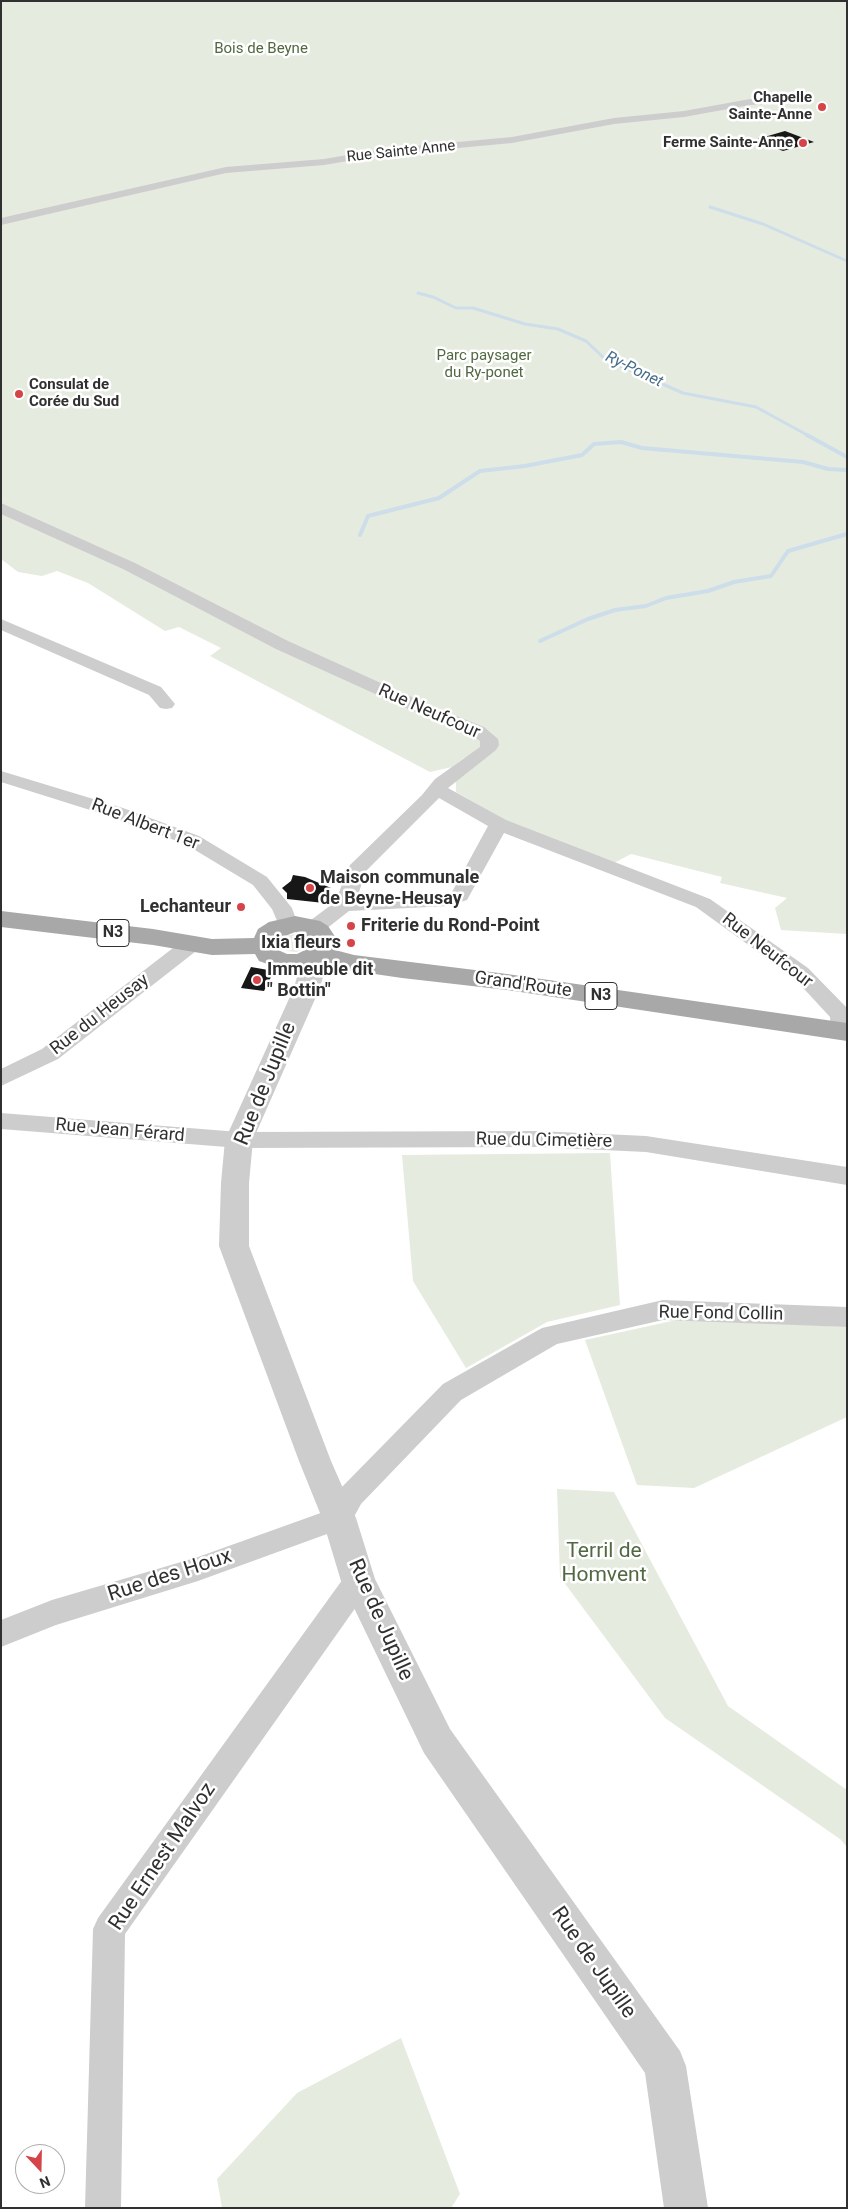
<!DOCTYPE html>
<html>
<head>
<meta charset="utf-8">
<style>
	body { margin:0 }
	#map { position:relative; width:848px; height:2209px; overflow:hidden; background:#fff; font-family:Roboto,sans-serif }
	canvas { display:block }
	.frame { position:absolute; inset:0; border:2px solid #303030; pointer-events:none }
	.north { position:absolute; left:15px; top:2144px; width:50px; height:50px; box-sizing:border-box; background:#fff; border:1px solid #acacac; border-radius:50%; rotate:159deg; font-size:14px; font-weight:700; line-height:20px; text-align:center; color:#303030 }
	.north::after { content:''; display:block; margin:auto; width:18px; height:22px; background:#d54448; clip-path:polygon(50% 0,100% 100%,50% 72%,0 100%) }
</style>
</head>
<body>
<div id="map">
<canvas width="848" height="2209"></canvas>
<div class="frame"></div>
<div class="north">N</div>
</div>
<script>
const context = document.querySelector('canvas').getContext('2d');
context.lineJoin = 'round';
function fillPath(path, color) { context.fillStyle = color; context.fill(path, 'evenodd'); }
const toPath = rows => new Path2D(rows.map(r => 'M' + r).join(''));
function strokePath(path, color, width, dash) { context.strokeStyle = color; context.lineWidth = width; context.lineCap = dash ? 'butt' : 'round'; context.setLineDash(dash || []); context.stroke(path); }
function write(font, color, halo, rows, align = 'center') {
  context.font = font + ' Roboto,sans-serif'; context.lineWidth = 5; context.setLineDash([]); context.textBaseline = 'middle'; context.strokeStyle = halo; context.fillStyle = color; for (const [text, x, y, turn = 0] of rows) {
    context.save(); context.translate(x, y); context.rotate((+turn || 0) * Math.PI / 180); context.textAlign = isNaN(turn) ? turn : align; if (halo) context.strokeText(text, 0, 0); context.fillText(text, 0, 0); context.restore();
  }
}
const green = toPath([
	[1,1,847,1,847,934,781,930,775,908,787,898,720,883,722,877,631,854,614,863,510,823,456,792,456,778,476,763,464,758,452,767,430,772,210,656,221,648,179,627,165,631,88,583,57,571,42,576,18,572,1,559],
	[295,934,303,937,307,942,304,948,297,952,287,951,281,947,280,941,286,936],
	[610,1153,620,1305,547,1322,466,1368,413,1281,402,1155],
	[681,1319,847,1327,847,1417,694,1488,637,1485,585,1340],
	[557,1489,614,1492,728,1706,847,1790,847,1847,840,1839,665,1718,560,1577],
	[401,2038,460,2194,451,2208,222,2208,217,2179,297,2093]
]);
const streamFar1 = toPath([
	[710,207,763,224,847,261],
	[418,293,433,297,456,308,473,308,525,324,558,329,586,341,605,359,683,393,756,407,809,436]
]);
const stream = toPath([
	[807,435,847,457],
	[360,535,368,516,439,498,480,471,525,466,582,455,594,444,621,442,642,448,803,462,828,469,847,470],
	[540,641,588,619,615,610,646,606,666,598,708,591,734,582,771,576,788,551,847,534]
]);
const building = toPath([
	[785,131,814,142,783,151,754,140],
	[293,875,305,877,331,888,324,903,287,899,287,893,282,888,291,881],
	[251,967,274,971,264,991,241,988]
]);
const minor = toPath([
	[804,96,808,97,808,101,750,105,684,117,614,124,512,143,383,155,324,165,226,173,1,225,1,218,226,167,324,159,383,149,512,137,614,118,684,111,750,99,804,96],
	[1,503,135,563,288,641,436,708,484,727,498,739,499,745,496,750,448,788,506,820,710,899,808,968,847,1008,847,1037,842,1038,834,1036,831,1031,830,1017,794,978,696,907,504,833,467,900,448,906,349,911,321,933,314,935,307,933,304,928,307,923,335,902,350,865,422,795,435,779,480,747,480,741,472,735,424,716,276,649,123,569,1,514,1,503],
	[439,798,488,826,452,892,446,894,357,898,366,871,439,798],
	[1,619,161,687,175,704,172,708,166,709,160,708,149,695,1,630,1,619],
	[1,771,123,808,199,836,267,877,292,908,298,925,295,930,288,931,281,930,272,909,253,885,185,844,109,816,1,782,1,771],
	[193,936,200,938,203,943,200,948,58,1059,1,1086,1,1069,42,1049,186,938,193,936],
	[347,955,354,957,357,962,354,967,330,973,311,981,304,979,301,974,304,969,316,963,347,955],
	[1,1113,239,1132,538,1131,646,1136,847,1167,847,1185,646,1152,538,1147,239,1148,1,1129,1,1113],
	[663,1300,847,1307,847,1327,663,1320,557,1344,461,1400,361,1504,349,1526,198,1581,56,1625,1,1647,1,1620,52,1600,198,1557,329,1510,341,1488,443,1384,542,1328,663,1300],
	[358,1568,368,1572,372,1581,368,1590,125,1934,121,2208,85,2208,93,1929,98,1918,348,1572,358,1568]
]);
const tertiary = toPath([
	[304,953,313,955,324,974,319,990,253,1140,249,1183,249,1246,331,1461,356,1518,375,1579,450,1729,680,2051,686,2066,708,2208,664,2208,645,2073,424,1753,341,1581,322,1518,299,1461,219,1246,221,1183,225,1140,293,990,298,974,291,961,295,955,304,953]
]);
const primary = toPath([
	[1,911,153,929,212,939,254,938,258,929,269,922,295,916,320,921,328,926,338,941,335,950,354,955,507,974,847,1023,847,1041,507,990,402,978,354,971,321,964,297,970,284,970,259,961,255,954,212,955,153,945,1,927,1,911],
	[295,932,310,938,312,941,311,947,297,954,287,954,278,950,277,946,278,939,295,932]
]);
const markers = [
	[822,107,5,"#d54448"],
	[803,143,5,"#d54448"],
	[19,394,5,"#d54448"],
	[310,888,5,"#d54448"],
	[241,907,5,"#d54448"],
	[351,926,5,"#d54448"],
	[351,943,5,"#d54448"],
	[257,980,5,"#d54448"]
];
const farParknames = [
	["Bois de Beyne",261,49],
	["Parc paysager",484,356],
	["du Ry-ponet",484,373]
];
const farPoinames = [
	["Chapelle",812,98],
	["Sainte-Anne",812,115],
	["Ferme Sainte-Anne",793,143],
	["Consulat de",29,385,"left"],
	["Corée du Sud",29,402,"left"]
];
const farStreetnames = [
	["Rue Sainte Anne",401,152,-6]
];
const farWaternames = [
	["Ry-Ponet",634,370,26]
];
const shields = [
	[113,933,32],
	[601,996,32]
];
const shieldNames = [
	["N3",113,933],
	["N3",601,996]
];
const streetNames = [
	["Rue Neufcour",429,712,24],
	["Rue Albert 1er",145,825,21],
	["Rue Neufcour",767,951,38],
	["Grand'Route",523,985,8],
	["Rue du Heusay",100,1015,-38],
	["Rue Jean Férard",120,1131,5],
	["Rue du Cimetière",544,1141,1],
	["Rue Fond Collin",721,1314,1]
];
const poiNames = [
	["Maison communale",320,878],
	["de Beyne-Heusay",320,899],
	["Lechanteur",231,907,"right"],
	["Friterie du Rond-Point",361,926],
	["Ixia fleurs",341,943,"right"],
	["Immeuble dit",267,970],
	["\" Bottin\"",267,991]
];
const nearStreetnames = [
	["Rue de Jupille",266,1084,-68],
	["Rue des Houx",170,1576,-18],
	["Rue de Jupille",380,1620,66],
	["Rue Ernest Malvoz",163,1857,-56],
	["Rue de Jupille",593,1963,55]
];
const nearParknames = [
	["Terril de",604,1552],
	["Homvent",604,1576]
];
fillPath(green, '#e5ebdf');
strokePath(streamFar1, '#cddde9', 3);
strokePath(stream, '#cddde9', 4);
fillPath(building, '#171717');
fillPath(minor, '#cdcdcd');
fillPath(tertiary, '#cdcdcd');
fillPath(primary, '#a8a8a8');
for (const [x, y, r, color] of markers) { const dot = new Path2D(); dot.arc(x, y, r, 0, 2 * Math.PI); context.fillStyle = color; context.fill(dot); strokePath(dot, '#fff', 2); }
write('15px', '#516841', '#fff', farParknames);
write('bold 15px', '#303030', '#fff', farPoinames, 'right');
write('15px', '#303030', '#fff', farStreetnames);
write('italic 16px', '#456d8b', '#fff', farWaternames);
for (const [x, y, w] of shields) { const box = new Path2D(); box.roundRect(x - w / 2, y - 13.5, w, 27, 4); context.fillStyle = '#fff'; context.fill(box); strokePath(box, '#303030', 1); }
write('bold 16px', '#303030', null, shieldNames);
write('18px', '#303030', '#fff', streetNames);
write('bold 18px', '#303030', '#fff', poiNames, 'left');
write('21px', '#303030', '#fff', nearStreetnames);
write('21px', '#516841', '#fff', nearParknames);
</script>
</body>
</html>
